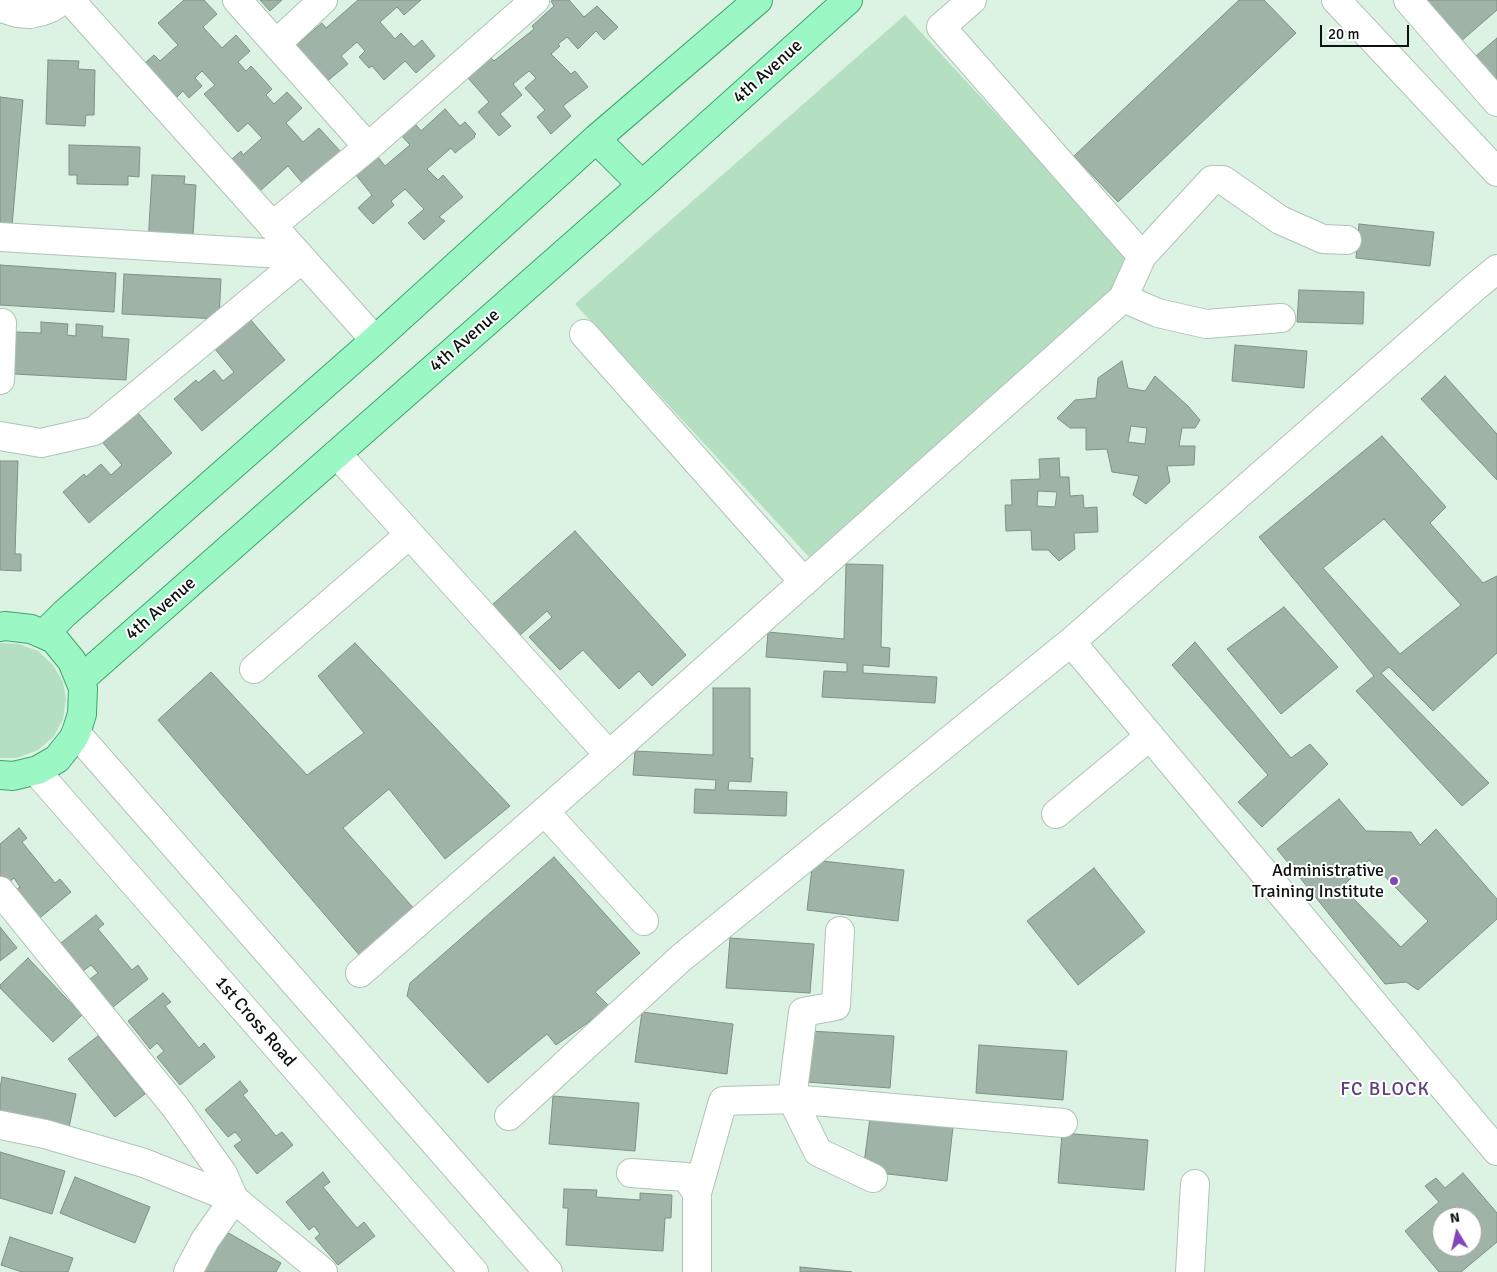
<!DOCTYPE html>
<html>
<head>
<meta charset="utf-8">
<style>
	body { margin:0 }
	#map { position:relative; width:1497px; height:1272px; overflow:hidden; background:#dcf2e2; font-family:Signika,sans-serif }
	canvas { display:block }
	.north { position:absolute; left:1432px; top:1207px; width:50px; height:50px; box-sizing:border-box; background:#fff; border:1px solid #9ea19f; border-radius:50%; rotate:351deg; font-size:14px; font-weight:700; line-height:20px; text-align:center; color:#0d140f }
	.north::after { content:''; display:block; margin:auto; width:18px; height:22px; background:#8345ba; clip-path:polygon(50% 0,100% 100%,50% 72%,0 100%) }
	.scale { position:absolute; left:1320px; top:25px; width:89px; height:22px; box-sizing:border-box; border:2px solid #0d140f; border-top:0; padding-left:6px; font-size:15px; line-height:18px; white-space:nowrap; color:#0d140f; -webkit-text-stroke:4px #fff; paint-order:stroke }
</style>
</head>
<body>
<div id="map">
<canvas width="1497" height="1272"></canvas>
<div class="north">N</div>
<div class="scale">20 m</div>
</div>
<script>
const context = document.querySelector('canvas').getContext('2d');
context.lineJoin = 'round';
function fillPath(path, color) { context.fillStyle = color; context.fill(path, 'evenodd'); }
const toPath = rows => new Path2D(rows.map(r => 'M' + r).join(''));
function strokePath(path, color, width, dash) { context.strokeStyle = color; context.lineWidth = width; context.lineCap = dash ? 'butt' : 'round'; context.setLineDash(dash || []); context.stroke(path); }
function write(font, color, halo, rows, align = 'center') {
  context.font = font + ' Signika,sans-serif'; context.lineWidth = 4; context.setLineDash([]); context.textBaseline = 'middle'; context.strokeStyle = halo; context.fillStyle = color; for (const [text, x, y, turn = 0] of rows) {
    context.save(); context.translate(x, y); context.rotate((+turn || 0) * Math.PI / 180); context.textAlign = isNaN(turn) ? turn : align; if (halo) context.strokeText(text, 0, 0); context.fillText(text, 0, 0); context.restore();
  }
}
const green = toPath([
	[905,15,1131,260,1114,295,810,558,575,304],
	[0,643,19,644,38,651,53,665,63,682,66,699,63,719,54,736,38,750,17,758,0,758]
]);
const building = toPath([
	[184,0,204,0,217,14,203,27,222,48,236,35,250,51,238,62,246,71,251,66,272,89,266,95,274,104,287,92,302,108,286,123,303,142,319,128,341,152,304,185,288,166,251,199,222,168,241,151,243,155,262,138,248,123,238,132,204,94,215,85,202,71,195,78,202,86,189,98,183,91,177,97,171,91,165,96,145,63,154,55,160,61,178,45,158,23,184,0],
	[260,0,282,0,270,11,260,0],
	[358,0,421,0,404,15,397,7,380,22,395,39,401,33,414,47,422,40,435,56,416,73,405,61,384,80,372,66,369,68,359,57,365,51,357,42,341,56,348,64,325,83,294,47,322,23,326,28,358,0],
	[553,0,569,0,584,17,597,6,618,27,604,40,596,31,578,49,567,37,558,44,560,46,551,54,571,74,575,71,588,87,563,106,571,116,551,134,537,117,545,110,525,88,536,78,529,71,513,84,522,95,500,114,511,126,499,136,478,112,489,102,468,78,491,58,494,61,534,29,532,26,554,6,551,1,553,0],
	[1239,0,1264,0,1296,33,1118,202,1074,156,1239,0],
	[1429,0,1497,0,1497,10,1460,42,1426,3,1429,0],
	[1497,38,1497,83,1475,57,1497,38],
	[48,60,79,61,78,69,95,70,94,115,86,115,85,126,46,124,48,60],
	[0,97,23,100,12,226,0,233,0,97],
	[445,109,460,126,465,122,476,134,474,136,475,137,455,153,451,148,427,169,438,180,443,175,463,197,439,217,445,221,424,240,408,223,424,209,405,189,391,201,394,205,373,224,358,208,372,195,352,170,374,152,385,166,410,145,399,133,413,121,421,131,445,109],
	[69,145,140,147,139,177,128,176,128,185,77,184,77,175,69,175,69,145],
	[152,175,185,176,184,184,196,185,193,236,148,244,152,175],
	[1359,224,1434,232,1430,266,1356,258,1359,224],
	[0,265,116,273,114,312,0,305,0,265],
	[124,274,221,279,219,319,122,314,124,274],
	[1299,290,1364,292,1363,324,1297,322,1299,290],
	[250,319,285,360,202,431,174,399,196,380,198,383,214,370,223,381,234,372,215,349,250,319],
	[41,322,68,324,67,335,76,336,76,324,103,326,102,337,129,339,126,380,14,374,16,332,41,333,41,322],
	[1235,345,1307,351,1304,388,1232,381,1235,345],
	[1122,361,1128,388,1145,391,1155,376,1188,406,1200,420,1195,428,1182,428,1179,446,1195,446,1194,465,1167,466,1170,482,1146,504,1133,495,1139,476,1112,472,1107,449,1086,450,1086,428,1070,428,1057,418,1075,400,1096,398,1098,378,1122,361],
	[1445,376,1497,434,1497,480,1421,399,1445,376],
	[138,413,172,453,89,523,63,492,84,474,86,477,101,464,111,475,122,465,103,443,138,413],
	[1131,426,1147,428,1145,444,1128,442,1131,426],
	[1382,436,1446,507,1430,523,1483,583,1497,576,1497,653,1433,711,1389,667,1381,673,1489,783,1462,806,1356,691,1374,676,1259,537,1382,436],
	[1384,519,1461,605,1400,654,1323,568,1384,519],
	[1059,458,1060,477,1069,477,1070,496,1083,495,1084,508,1097,507,1098,532,1074,533,1075,549,1059,561,1048,550,1032,550,1031,530,1006,531,1005,505,1012,505,1011,480,1040,479,1039,459,1059,458],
	[1038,491,1057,492,1055,507,1037,506,1038,491],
	[0,461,18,461,15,554,21,554,21,571,0,570,0,461],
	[575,531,686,655,652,686,639,671,619,689,583,650,560,670,529,637,552,617,547,611,519,636,492,605,575,531],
	[846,564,883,565,881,647,890,648,889,667,863,665,863,673,937,677,935,703,822,697,824,671,847,672,847,663,766,657,768,632,844,639,846,564],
	[1284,607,1338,667,1281,714,1227,649,1284,607],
	[1195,642,1291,758,1310,744,1328,764,1262,827,1238,802,1268,775,1172,665,1195,642],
	[355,643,510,806,445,859,389,789,343,828,416,911,361,957,158,720,211,672,307,775,364,733,318,676,355,643],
	[713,688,750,688,750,758,753,758,751,782,729,781,728,790,787,792,786,816,694,813,695,789,715,790,716,780,633,775,635,751,713,755,713,688],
	[1339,799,1366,831,1411,832,1420,845,1436,829,1497,899,1497,919,1418,990,1406,982,1385,984,1277,849,1339,799],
	[1369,860,1428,921,1401,947,1342,887,1369,860],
	[19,828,27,838,22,842,55,883,60,879,71,892,36,921,13,892,20,887,14,878,7,884,0,876,0,844,19,828],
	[554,857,640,953,595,992,610,1007,556,1045,547,1034,488,1083,407,996,410,983,554,857],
	[813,860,904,870,898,921,807,910,813,860],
	[1094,868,1145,932,1078,985,1027,921,1094,868],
	[96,915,104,924,98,929,132,970,138,965,148,979,113,1007,90,979,98,973,91,965,83,971,61,943,96,915],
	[0,927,17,948,0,961,0,927],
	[730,938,814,944,810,993,726,988,730,938],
	[28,958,82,1015,53,1042,0,988,0,985,28,958],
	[163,993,171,1002,165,1006,199,1048,204,1043,215,1057,180,1085,157,1057,164,1051,157,1043,150,1049,128,1021,163,993],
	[642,1012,733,1024,727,1074,635,1062,642,1012],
	[810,1031,894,1036,890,1088,806,1082,810,1031],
	[98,1036,145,1094,115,1117,68,1059,98,1036],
	[979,1045,1067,1051,1063,1100,976,1093,979,1045],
	[2,1077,76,1094,68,1132,0,1117,0,1088,2,1077],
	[240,1081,248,1091,243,1095,276,1136,282,1132,293,1145,257,1174,234,1146,242,1140,235,1132,228,1137,205,1110,240,1081],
	[553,1096,639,1103,635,1151,549,1144,553,1096],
	[870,1118,953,1127,947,1181,863,1171,870,1118],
	[1062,1133,1148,1140,1144,1190,1058,1183,1062,1133],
	[0,1152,65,1171,52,1214,0,1198,0,1152],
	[323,1172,330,1182,323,1187,357,1228,364,1222,375,1236,338,1265,315,1238,320,1234,314,1226,309,1230,286,1202,323,1172],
	[1463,1173,1497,1213,1497,1242,1461,1272,1439,1272,1405,1231,1439,1202,1425,1186,1436,1178,1445,1188,1463,1173],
	[1442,1217,1472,1217,1472,1247,1442,1247,1442,1217],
	[75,1177,150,1207,135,1243,60,1213,75,1177],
	[564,1189,597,1190,596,1197,640,1200,640,1193,672,1195,671,1218,665,1218,663,1251,566,1245,568,1208,563,1208,564,1189],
	[218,1227,281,1263,276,1272,205,1272,195,1266,218,1227],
	[10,1237,73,1258,68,1272,22,1272,1,1265,10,1237],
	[800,1267,852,1272,800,1272,800,1267]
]);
const minor = toPath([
	[70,0,375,340],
	[237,0,368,147],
	[972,0,941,27,1142,256,1212,180,1223,180,1280,220,1323,239,1347,240],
	[1336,0,1497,172],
	[1408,0,1497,102],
	[1,8,17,13,30,14,43,11,51,8,58,3,59,0],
	[276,44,323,0],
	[272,226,368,147,535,0],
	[0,237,299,255],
	[1123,298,1158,313,1206,324,1281,318],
	[584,334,804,582],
	[0,380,2,323],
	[0,436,41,443,94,431,302,259],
	[337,454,609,755],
	[1071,642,1497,1151],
	[254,669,409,535],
	[76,733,548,1272],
	[36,771,474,1272],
	[545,812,644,921],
	[1056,814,1150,736],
	[0,891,176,1108,223,1174,234,1199,205,1240,188,1272],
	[360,973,609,755,1123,298,1142,256],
	[792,1099,1063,1123],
	[792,1099,818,1152,873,1178],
	[509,1116,681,958,1071,642,1475,287,1497,269],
	[0,1125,45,1134,144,1163,234,1199,323,1272],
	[631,1173,686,1177,697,1193,723,1101,792,1099,803,1012,836,1006,840,931],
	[697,1272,697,1193],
	[1190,1272,1195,1184]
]);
const major = toPath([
	[596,139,642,185],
	[0,627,5,626,31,629,54,639,72,661,83,688,82,714,76,733,73,739,57,759,38,770,13,776,0,775],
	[44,634,64,614,375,340,596,139,758,0],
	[80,680,642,185,848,0]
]);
const markers = [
	[1394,881,5,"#8345ba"]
];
const streetNames = [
	["4th Avenue",768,72,-42],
	["4th Avenue",465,341,-41],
	["4th Avenue",161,609,-41],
	["1st Cross Road",255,1022,49]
];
const poiNames = [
	["Administrative",1384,871],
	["Training Institute",1384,892]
];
const neighbourhoodNames = [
	["FC BLOCK",1385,1090]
];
fillPath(green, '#b4dfc1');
fillPath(building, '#9fb4a6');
strokePath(building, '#7e9284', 1);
strokePath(minor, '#afc4b6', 30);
strokePath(major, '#3ea56c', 30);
strokePath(minor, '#fff', 28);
strokePath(major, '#9bf8c5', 28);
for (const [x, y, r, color] of markers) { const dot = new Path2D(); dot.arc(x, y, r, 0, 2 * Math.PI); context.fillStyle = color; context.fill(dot); strokePath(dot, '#fff', 2); }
write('18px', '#0d140f', '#fff', streetNames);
write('18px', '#0d140f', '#fff', poiNames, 'right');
context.letterSpacing = '1px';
write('19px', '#5e417d', '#fff', neighbourhoodNames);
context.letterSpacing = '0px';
</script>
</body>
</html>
